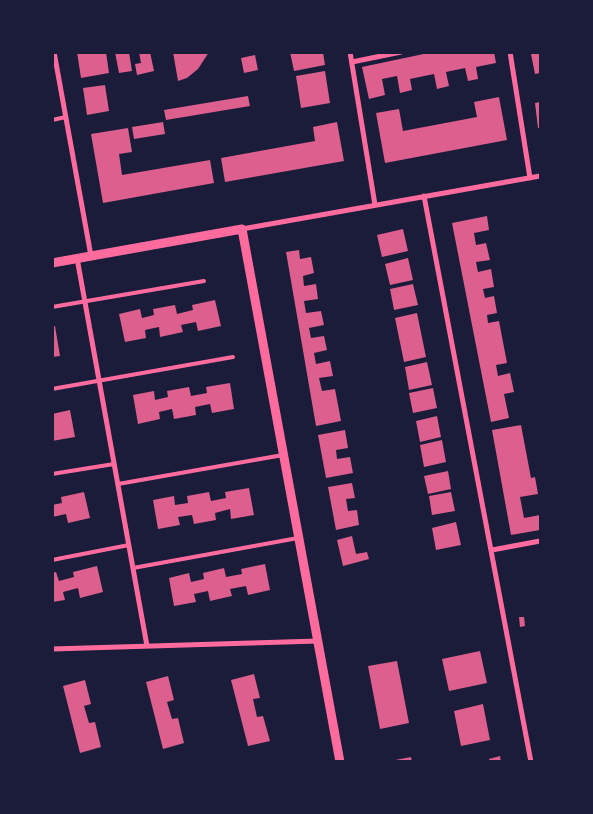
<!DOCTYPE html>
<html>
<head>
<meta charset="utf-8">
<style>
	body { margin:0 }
	#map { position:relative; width:593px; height:814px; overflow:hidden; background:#1b1b3a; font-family:"Archivo Narrow",sans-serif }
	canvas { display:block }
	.frame { position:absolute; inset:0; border:54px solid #1b1b3a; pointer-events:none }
</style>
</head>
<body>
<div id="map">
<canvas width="593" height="814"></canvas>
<div class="frame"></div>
</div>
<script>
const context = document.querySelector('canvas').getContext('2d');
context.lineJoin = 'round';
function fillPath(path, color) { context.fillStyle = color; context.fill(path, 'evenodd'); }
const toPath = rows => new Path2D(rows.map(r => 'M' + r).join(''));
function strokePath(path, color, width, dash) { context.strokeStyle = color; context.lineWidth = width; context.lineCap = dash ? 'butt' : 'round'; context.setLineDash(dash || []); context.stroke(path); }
const building = toPath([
	[77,52,106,52,109,73,81,78],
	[115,52,129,52,132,71,119,73],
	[139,52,150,52,154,71,137,75,135,64,141,63],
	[173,52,209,52,198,69,187,78,178,81],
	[290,52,323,52,325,65,294,71],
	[433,52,494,52,496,63,476,67,478,79,468,81,465,68,446,72,449,86,437,89,434,74,410,79,412,90,400,93,397,76,382,79,385,95,369,99,362,67],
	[540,52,540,73,535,74,531,54],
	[255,55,258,70,244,73,241,58],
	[325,71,330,103,301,108,296,76],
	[105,85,109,111,87,115,83,88],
	[248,96,250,106,166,120,164,110],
	[499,97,507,140,385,163,376,113,399,109,403,131,477,117,474,102],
	[540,102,540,128,538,128,535,103],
	[163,122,165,134,134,139,132,127],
	[337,122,344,161,225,182,221,158,315,141,313,127],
	[128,128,132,152,119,154,122,175,210,160,214,183,103,203,91,134],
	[487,216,489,230,474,233,476,245,486,243,490,260,476,262,478,272,491,269,494,287,483,289,485,298,494,296,497,313,487,315,488,323,499,321,507,363,496,365,498,376,510,373,514,392,504,394,509,418,491,422,452,223],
	[403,229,408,251,382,257,377,235],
	[299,250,300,259,311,257,314,273,303,276,304,286,316,284,318,299,304,301,306,313,321,311,324,325,309,328,311,338,324,336,327,350,314,353,316,364,330,361,333,376,319,378,322,391,335,389,341,421,316,426,286,252],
	[408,258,413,280,390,285,385,264],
	[413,284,418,305,394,310,390,289],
	[215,300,221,326,198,331,196,322,181,325,183,332,160,337,159,327,145,330,146,338,125,342,119,314,140,309,142,318,154,315,153,309,175,305,177,314,193,310,192,305],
	[417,313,426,357,404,362,395,318],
	[55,326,60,356,52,357,52,327],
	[427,362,432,385,409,390,405,367],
	[230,383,234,409,212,413,210,404,195,407,196,415,174,419,172,409,159,412,160,419,138,424,133,395,154,391,155,400,168,397,167,391,189,387,191,396,207,393,206,387],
	[433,388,437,408,413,413,409,393],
	[70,410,75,437,52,441,52,414],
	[437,416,441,437,420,442,416,421],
	[521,425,531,478,535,477,538,494,520,497,524,518,540,515,540,530,511,535,492,430],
	[345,430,348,448,336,450,337,459,350,457,353,473,326,478,318,435],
	[442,440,446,462,424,467,420,445],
	[448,471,451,489,428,494,424,476],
	[352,483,355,498,346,499,348,511,357,510,359,525,336,530,328,487],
	[249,488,254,515,231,519,230,509,215,513,216,520,194,524,192,515,178,517,180,525,158,529,153,500,174,496,175,505,188,503,187,496,209,492,211,501,226,498,225,492],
	[84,492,90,518,68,523,66,514,52,517,52,505,62,503,61,497],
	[451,492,455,511,432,515,429,496],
	[456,522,461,545,436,550,432,528],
	[352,536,356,554,367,552,369,559,343,566,337,540],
	[265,564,270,590,248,595,246,586,230,589,232,596,210,601,208,591,194,594,196,602,174,606,169,578,189,573,191,582,204,579,203,573,224,568,226,577,242,574,241,569],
	[97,566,103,592,80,598,78,588,63,592,65,600,52,602,52,573,56,572,59,581,74,577,73,572],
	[519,617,524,617,525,626,520,627],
	[480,651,487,683,449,691,442,659],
	[397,661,409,723,380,729,368,666],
	[254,674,260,698,253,699,257,717,263,716,270,741,248,746,231,680],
	[168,676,174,700,167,702,172,719,178,718,184,743,163,749,146,682],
	[85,680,91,704,84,706,89,723,95,722,101,747,80,753,63,686],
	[483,704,490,740,461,746,454,711],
	[500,756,501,762,489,762,489,759],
	[411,757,412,762,390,762,390,761]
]);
const service = toPath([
	[52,120,66,117],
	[52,307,204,281],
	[52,389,233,357],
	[52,474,114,464],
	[118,484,283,455],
	[52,560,129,545],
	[133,568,298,538]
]);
const minor = toPath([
	[54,52,91,256],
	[350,52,375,205],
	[510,52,530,178],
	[352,62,401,52],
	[424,196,531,762],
	[242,229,540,176],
	[77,258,147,646],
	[492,550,540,541],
	[52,649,318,641]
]);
const tertiary = toPath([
	[52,263,242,229,340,762]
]);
fillPath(building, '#dd5f8e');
strokePath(service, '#ff6b9d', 4);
strokePath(minor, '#ff6b9d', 5);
strokePath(tertiary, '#ff6b9d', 9);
</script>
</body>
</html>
